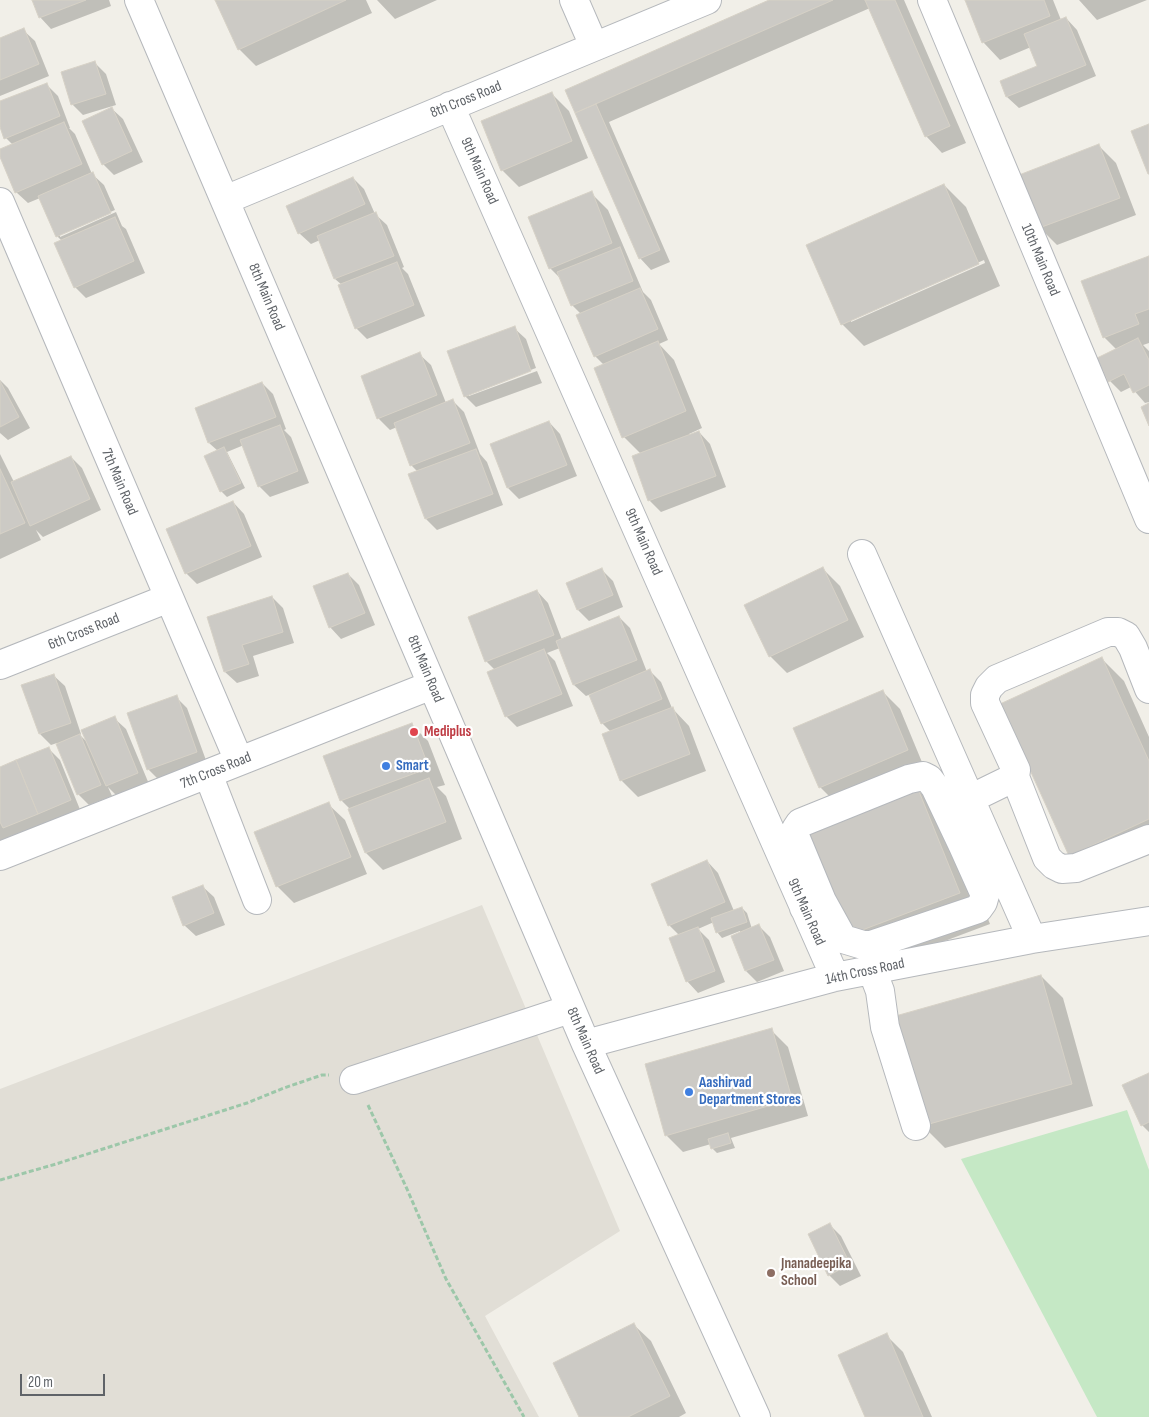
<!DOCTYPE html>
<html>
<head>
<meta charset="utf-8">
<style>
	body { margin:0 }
	#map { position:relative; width:1149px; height:1417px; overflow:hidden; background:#f1efe8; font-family:"Sofia Sans Condensed",sans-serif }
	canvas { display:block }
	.scale { position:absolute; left:20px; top:1374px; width:85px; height:22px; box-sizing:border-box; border:2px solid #5f6368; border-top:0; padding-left:6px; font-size:15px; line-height:18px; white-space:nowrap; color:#5f6368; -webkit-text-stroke:4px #fff; paint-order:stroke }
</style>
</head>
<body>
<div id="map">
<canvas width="1149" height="1417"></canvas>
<div class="scale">20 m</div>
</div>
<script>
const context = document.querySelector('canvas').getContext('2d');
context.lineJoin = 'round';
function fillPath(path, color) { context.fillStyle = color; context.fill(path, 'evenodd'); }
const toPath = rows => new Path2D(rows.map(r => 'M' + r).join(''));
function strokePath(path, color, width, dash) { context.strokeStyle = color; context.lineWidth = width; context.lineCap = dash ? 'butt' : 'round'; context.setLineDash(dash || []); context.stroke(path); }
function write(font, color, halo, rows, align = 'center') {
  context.font = font + ' "Sofia Sans Condensed",sans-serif'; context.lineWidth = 4.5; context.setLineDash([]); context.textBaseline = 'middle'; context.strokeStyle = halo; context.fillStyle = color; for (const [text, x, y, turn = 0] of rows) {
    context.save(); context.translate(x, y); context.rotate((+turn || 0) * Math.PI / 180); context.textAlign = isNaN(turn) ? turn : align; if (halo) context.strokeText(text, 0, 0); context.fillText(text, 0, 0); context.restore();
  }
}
const education = toPath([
	[482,905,620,1231,485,1316,539,1417,0,1417,0,1089]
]);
const green = toPath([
	[1127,1110,1149,1170,1149,1417,1097,1417,961,1159]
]);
const shadow = toPath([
	[33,0,109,0,111,6,51,29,40,17],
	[216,0,366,0,372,13,256,66,239,49],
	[377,0,437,0,395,19],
	[773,0,904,0,966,143,942,153,926,136,870,8,609,122,670,262,651,270,640,258,567,91],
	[967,0,1053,0,1061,20,1066,18,1077,30,1096,76,1019,108,1007,97,1002,82,1038,67,1031,47,1000,60,984,43],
	[1079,0,1147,0,1097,20],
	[23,30,35,41,49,76,0,96,0,39],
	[95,63,106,74,116,105,83,115,72,104],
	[46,84,58,96,70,128,69,128,75,134,92,174,104,185,115,210,60,234,60,237,116,212,122,226,126,229,145,273,86,298,75,287,62,241,57,236,40,198,28,203,16,192,0,153,0,150,13,145,6,138,0,124,0,103],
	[552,94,569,111,588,158,519,187,502,170],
	[111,108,123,119,143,162,114,175,103,164],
	[1099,146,1116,163,1136,215,1057,245,1040,228],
	[353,178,364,189,375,214,387,225,404,267,402,268,408,274,425,316,367,339,356,328,342,285,335,279,320,240,311,244,299,233],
	[944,185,966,207,1000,286,864,346,842,324],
	[984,260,985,263,851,322,851,319],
	[591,193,608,210,643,292,651,300,668,340,659,344,674,360,702,428,689,434,690,436,699,432,710,444,726,487,661,512,649,500,641,454,624,437,604,365,595,356,581,314,572,305,561,279,550,268],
	[1149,257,1149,343,1143,345,1149,351,1149,402,1145,403,1131,387,1121,392,1110,381,1117,350,1104,337],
	[514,328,526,339,536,368,469,393,469,396,537,371,542,383,476,407,465,396],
	[419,354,431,365,446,403,453,401,464,412,480,454,487,462,503,505,437,530,426,519,410,475,418,472,412,466,397,427,390,430,379,419,362,377],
	[0,380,8,388,30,428,8,440,0,433],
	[262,383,273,394,286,429,284,430,291,437,309,483,270,497,259,486,244,445,227,452,245,488,227,497,221,491,218,451,209,443,196,408],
	[549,422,560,434,577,476,519,499,508,488,491,445],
	[0,454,14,482,71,457,82,468,101,510,43,537,36,530,41,540,0,559],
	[233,502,244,514,262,557,197,584,186,573],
	[823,569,840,586,864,637,787,673,770,656],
	[602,570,613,581,623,607,589,621,578,610,567,584],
	[348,574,359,585,375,625,341,639,330,627],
	[537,591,548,603,562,640,619,617,630,628,647,672,650,671,661,682,672,708,689,726,706,771,638,797,621,780,611,732,602,723,591,694,586,696,574,685,560,648,547,653,555,661,573,706,517,727,506,716,495,670,486,661],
	[272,597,283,608,294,643,253,656,259,676,237,683,225,672],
	[1102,659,1124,681,1149,737,1149,851,1092,877,1070,855],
	[53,675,65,686,81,734,80,735,89,744,114,718,126,729,149,784,118,797,108,787,112,796,89,805,78,794,57,743,51,745,40,734],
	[883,692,900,709,924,767,837,804,820,787],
	[176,697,187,708,207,763,159,780,148,769],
	[411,724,428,741,445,785,437,787,446,796,462,839,383,870,366,853,349,808,342,801,325,757],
	[48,748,60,760,81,812,0,845,0,768],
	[918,790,949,821,990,924,881,965,850,934],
	[328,804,345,820,367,874,294,903,277,886],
	[707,861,718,873,734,911,742,908,747,913,752,929,759,926,770,937,784,971,757,982,746,971,740,931,722,938,717,932,714,922,698,929,709,940,725,982,698,993,687,981,680,936,669,925],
	[202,886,214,897,225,925,196,936,184,925],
	[1041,976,1063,998,1093,1106,945,1148,923,1126],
	[771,1030,788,1047,808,1116,731,1138,735,1148,717,1153,712,1148,711,1144,683,1152,666,1135],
	[1149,1074,1149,1132,1142,1125],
	[830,1225,841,1236,861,1276,840,1286,829,1275],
	[634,1325,651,1341,686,1413,679,1417,580,1417],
	[886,1335,903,1352,932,1417,866,1417]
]);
const building = toPath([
	[32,0,86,0,39,18,32,0],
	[215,0,346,0,238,50,215,0],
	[769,0,833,0,575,113,565,90,769,0],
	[865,0,895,0,950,126,925,137,865,0],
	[965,0,1044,0,1050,16,982,43,965,0],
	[1066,17,1086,65,1006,97,1000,81,1037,66,1024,34,1066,17],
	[24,28,39,64,0,80,0,38,24,28],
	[95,61,106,94,71,105,61,72,95,61],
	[47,83,60,116,4,139,0,127,0,101,47,83],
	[552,92,572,141,501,171,481,121,552,92],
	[596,104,660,250,639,259,575,113,596,104],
	[112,107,132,151,102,165,82,121,112,107],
	[64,122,82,164,15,193,0,157,0,149,64,122],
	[1149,124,1149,174,1148,174,1131,131,1149,124],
	[1099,144,1120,198,1039,228,1019,175,1099,144],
	[93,172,111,213,56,237,38,196,93,172],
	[353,177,365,204,298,234,286,206,353,177],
	[944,184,979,264,841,325,806,245,944,184],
	[592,191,612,243,549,269,528,217,592,191],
	[376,212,394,256,334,279,317,236,376,212],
	[115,217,134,261,74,288,54,243,115,217],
	[620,247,633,281,571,306,557,272,620,247],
	[1149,256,1149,309,1135,314,1139,324,1103,338,1081,281,1149,256],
	[397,262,414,305,355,329,338,285,397,262],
	[640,288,658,329,594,357,576,315,640,288],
	[515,326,531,371,464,397,447,351,515,326],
	[1138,338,1149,360,1149,385,1133,393,1124,374,1108,382,1097,358,1138,338],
	[658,341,686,411,622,438,594,368,658,341],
	[420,352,437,395,377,419,361,376,420,352],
	[0,381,19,417,0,427,0,381],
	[262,382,276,417,208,443,195,408,262,382],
	[453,399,470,443,410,466,394,423,453,399],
	[1149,403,1149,426,1141,407,1149,403],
	[549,421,567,465,507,488,490,444,549,421],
	[280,425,298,471,258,487,240,440,280,425],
	[699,431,716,476,648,501,632,456,699,431],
	[224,447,241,483,220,492,204,456,224,447],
	[476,449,493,494,425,519,408,474,476,449],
	[71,456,90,499,30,526,11,482,71,456],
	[0,469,25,523,0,534,0,469],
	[233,501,251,546,185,574,166,529,233,501],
	[823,567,848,620,769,657,744,605,823,567],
	[602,568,613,595,577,610,566,583,602,568],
	[348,573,365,613,329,628,313,586,348,573],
	[537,590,554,635,485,662,468,617,537,590],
	[272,596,283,632,242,645,249,664,224,672,207,617,272,596],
	[619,616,637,660,573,685,556,641,619,616],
	[544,649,562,694,505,717,487,672,544,649],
	[1102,657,1149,761,1149,819,1069,856,1000,704,1102,657],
	[650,669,662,699,601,724,589,695,650,669],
	[54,674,71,723,39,734,21,685,54,674],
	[883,690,908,750,819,788,793,728,883,690],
	[177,695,197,752,147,770,127,713,177,695],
	[673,707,690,754,620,781,602,734,673,707],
	[115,716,138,773,106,786,81,730,115,716],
	[412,723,429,768,340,801,323,756,412,723],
	[80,734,101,785,77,795,56,744,80,734],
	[49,747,71,800,38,814,16,760,49,747],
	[16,760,38,814,3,828,0,822,0,767,16,760],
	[429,778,446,822,365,853,348,809,429,778],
	[918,789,960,893,849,935,802,834,918,789],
	[329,802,351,857,276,887,254,832,329,802],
	[707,860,725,902,668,926,651,884,707,860],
	[203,885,214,913,183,926,172,897,203,885],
	[742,907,747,922,716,933,711,918,742,907],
	[759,924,774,960,745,971,731,936,759,924],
	[698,927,715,971,686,982,669,938,698,927],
	[1041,975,1072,1084,922,1126,892,1017,1041,975],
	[772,1028,792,1099,665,1136,645,1064,772,1028],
	[1149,1073,1149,1122,1141,1126,1122,1085,1149,1073],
	[728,1133,731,1143,711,1149,708,1139,728,1133],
	[830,1223,850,1264,828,1276,808,1234,830,1223],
	[634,1323,670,1396,628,1417,579,1417,553,1363,634,1323],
	[887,1333,923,1417,865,1417,838,1355,887,1333]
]);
const path = toPath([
	[368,1105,407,1189,446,1279,524,1417],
	[0,1180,56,1164,247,1103,284,1088,322,1075,329,1075]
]);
const minor = toPath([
	[139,0,586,1044,756,1417],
	[574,0,594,46],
	[932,0,1149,519],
	[450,106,835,977],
	[225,200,707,0],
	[0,202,239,761],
	[862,554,1032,939],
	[0,665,169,598],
	[1149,689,1133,648,1126,636,1118,632,1108,632,997,679,989,687,985,695,985,703,1016,770,1015,777,1047,858,1054,865,1062,869,1076,868,1149,839],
	[208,774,257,900],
	[970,799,1015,777],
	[0,856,432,685],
	[822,901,795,836,796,829,800,823,909,779,923,776,929,779,935,787,963,846],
	[804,908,822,901,843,939,863,945,871,945,978,909,983,902,985,895,963,846,986,835],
	[872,970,880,991,885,1027,916,1126],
	[586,1044,835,977,1032,939,1149,921],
	[354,1080,570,1009]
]);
const markers = [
	[414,732,5,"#e0444e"],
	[386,766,5,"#3f7fe0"],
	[689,1092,5,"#3f7fe0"],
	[771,1273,5,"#8d6e63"]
];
const streetNames = [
	["8th Cross Road",466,100,-22],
	["9th Main Road",479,171,66],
	["10th Main Road",1040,260,67],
	["8th Main Road",266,297,67],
	["7th Main Road",119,482,67],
	["9th Main Road",643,542,66],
	["6th Cross Road",84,632,-22],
	["8th Main Road",425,669,67],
	["7th Cross Road",216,771,-22],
	["9th Main Road",806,912,66],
	["14th Cross Road",865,972,-12],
	["8th Main Road",585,1041,66]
];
const healthNames = [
	["Mediplus",424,732]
];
const shopNames = [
	["Smart",396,766],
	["Aashirvad",699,1083],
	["Department Stores",699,1100]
];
const educationNames = [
	["Jnanadeepika",781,1264],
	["School",781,1281]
];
fillPath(education, '#e1ded6');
fillPath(green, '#c5e8c5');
fillPath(shadow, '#0003');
fillPath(building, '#cccac5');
strokePath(building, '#d6d1c6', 1);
strokePath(minor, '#b5b8bc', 30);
strokePath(path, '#9cc7a9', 3, [5, 2.5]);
strokePath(minor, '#fff', 28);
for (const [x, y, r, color] of markers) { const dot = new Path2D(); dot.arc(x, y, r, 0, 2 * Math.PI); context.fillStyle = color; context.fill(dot); strokePath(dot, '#fff', 2); }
write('15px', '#5f6368', '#fff', streetNames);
write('bold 15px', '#be3a42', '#fff', healthNames, 'left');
write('bold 15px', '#366cbe', '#fff', shopNames, 'left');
write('bold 15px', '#785e54', '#fff', educationNames, 'left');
</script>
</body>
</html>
